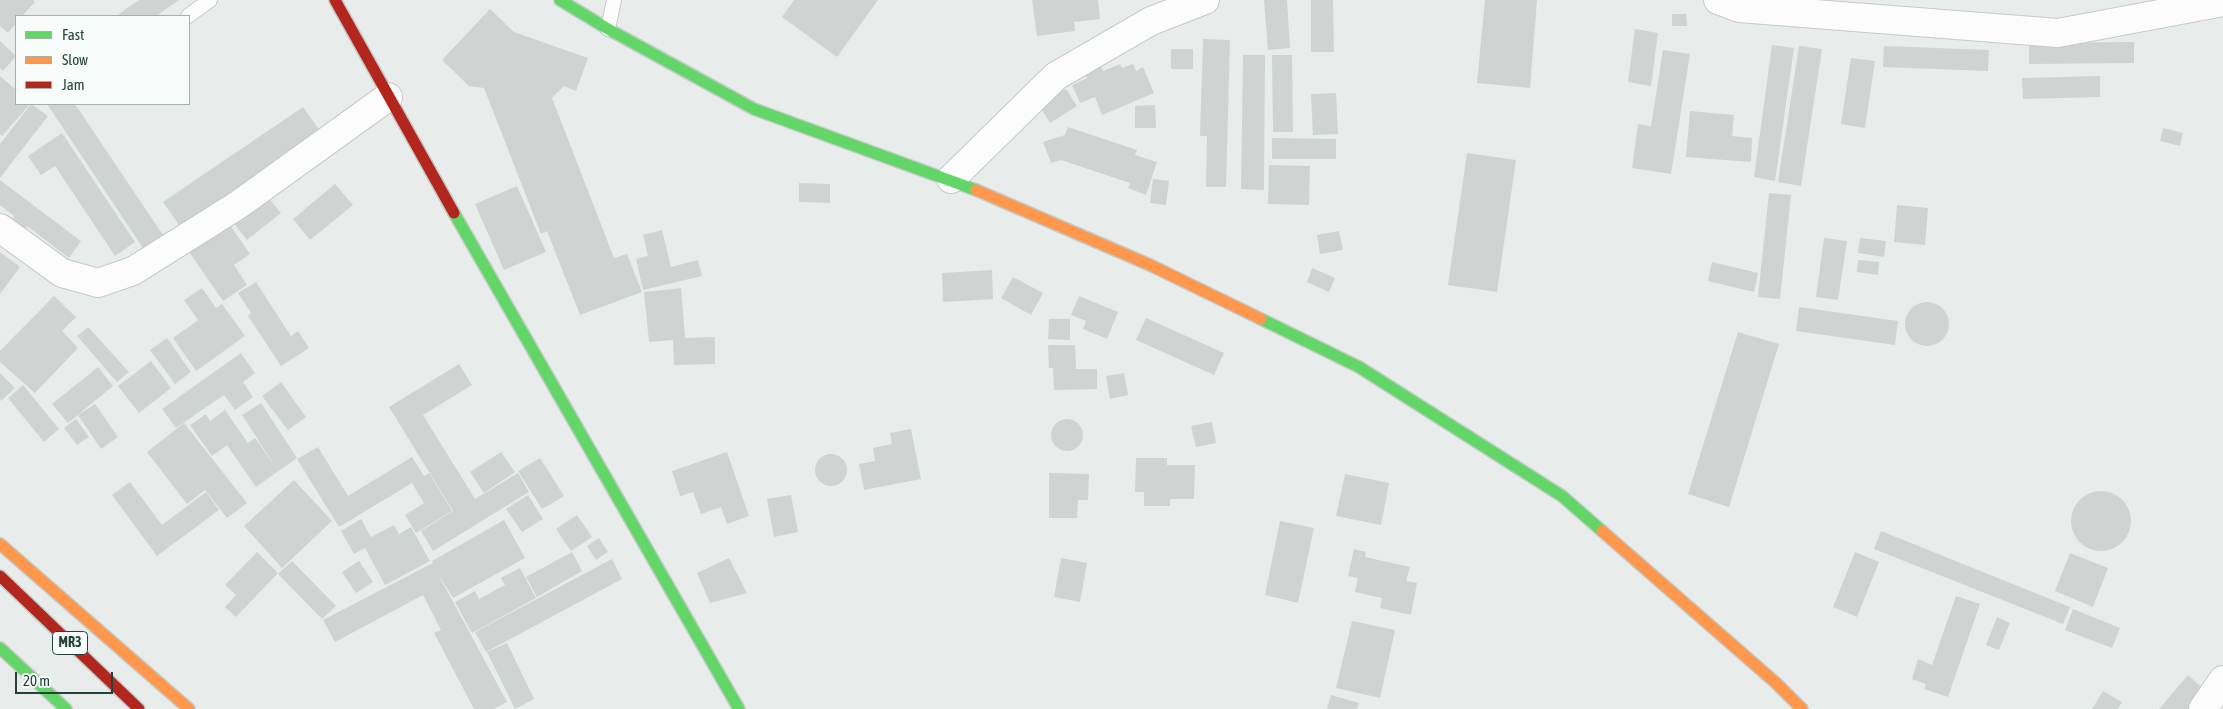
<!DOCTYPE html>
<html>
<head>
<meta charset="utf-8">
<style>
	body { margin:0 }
	#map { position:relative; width:2223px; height:709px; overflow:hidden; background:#e8edeb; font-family:"Asap Condensed",sans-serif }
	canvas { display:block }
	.legend { position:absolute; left:15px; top:15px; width:175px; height:90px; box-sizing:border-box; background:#f7fbf9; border:1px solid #a3b1ad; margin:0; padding:6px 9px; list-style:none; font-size:15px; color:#24423a }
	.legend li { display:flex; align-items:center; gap:10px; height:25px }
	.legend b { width:25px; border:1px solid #a3b1ad }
	.scale { position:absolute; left:15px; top:672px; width:98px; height:22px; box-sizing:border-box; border:2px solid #24423a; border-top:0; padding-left:6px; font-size:15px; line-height:18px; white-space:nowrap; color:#24423a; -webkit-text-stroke:4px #f7fbf9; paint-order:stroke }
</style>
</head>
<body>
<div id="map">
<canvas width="2223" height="709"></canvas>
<ul class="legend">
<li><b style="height:6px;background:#63d668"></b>Fast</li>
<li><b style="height:6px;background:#ff974d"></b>Slow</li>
<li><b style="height:6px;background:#b3261e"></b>Jam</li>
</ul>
<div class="scale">20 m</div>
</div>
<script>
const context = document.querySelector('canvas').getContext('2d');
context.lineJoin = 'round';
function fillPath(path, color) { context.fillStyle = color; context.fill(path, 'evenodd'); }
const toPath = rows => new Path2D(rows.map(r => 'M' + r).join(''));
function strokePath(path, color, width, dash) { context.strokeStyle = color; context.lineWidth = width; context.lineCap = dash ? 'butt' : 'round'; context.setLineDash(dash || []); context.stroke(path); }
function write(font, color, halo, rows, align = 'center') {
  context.font = font + ' "Asap Condensed",sans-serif'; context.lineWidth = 4; context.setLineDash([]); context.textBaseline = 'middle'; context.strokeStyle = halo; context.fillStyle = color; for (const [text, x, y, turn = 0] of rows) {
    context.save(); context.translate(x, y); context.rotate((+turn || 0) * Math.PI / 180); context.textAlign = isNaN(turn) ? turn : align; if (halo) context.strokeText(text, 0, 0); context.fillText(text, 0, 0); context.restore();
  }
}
const building = toPath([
	[0,0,33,0,35,2,22,16,16,16,16,23,8,33,0,26],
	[139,0,179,0,156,16,116,16],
	[794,0,878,0,837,57,782,17],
	[1032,0,1098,0,1100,19,1074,22,1075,31,1037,36],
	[1264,0,1287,0,1290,48,1268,50],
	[1311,0,1333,0,1334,52,1311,52],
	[1485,0,1537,0,1530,88,1477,83],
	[490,9,514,32,588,58,576,91,564,86,552,98,614,258,627,254,642,292,580,315,547,231,541,234,484,88,469,86,442,60],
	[1672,14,1686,14,1687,26,1672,26],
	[1635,29,1658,33,1651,86,1628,82],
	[1203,39,1230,40,1226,187,1206,187,1207,136,1200,136],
	[0,41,16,56,3,71,0,68],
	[2134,42,2134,63,2029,64,2029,43],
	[1772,45,1794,48,1775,181,1754,177],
	[1799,46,1822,49,1801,186,1778,182],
	[1884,46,1989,50,1988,71,1883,67],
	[1171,49,1193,49,1193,69,1171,69],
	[1663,50,1690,54,1671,174,1632,168,1638,124,1651,126],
	[1243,55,1265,55,1264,190,1241,189],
	[1272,55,1292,55,1293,132,1273,132],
	[1851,58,1875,61,1865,128,1841,124],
	[1120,64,1122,68,1133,64,1136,71,1143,67,1154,93,1102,115,1095,97,1080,103,1072,85,1087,78,1085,74,1101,67,1103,71],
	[0,76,16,90,16,104,30,104,2,136,0,134],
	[2100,76,2100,97,2023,99,2022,78],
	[1066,89,1077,106,1050,123,1039,105],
	[1336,93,1338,134,1313,135,1311,94],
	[31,104,48,116,0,178,0,144],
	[47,104,75,104,163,235,143,248],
	[1155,105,1156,128,1135,128,1135,106],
	[303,107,321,132,181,228,163,202],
	[1690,111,1734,115,1732,136,1752,138,1751,162,1686,157],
	[1068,127,1137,150,1135,155,1157,162,1146,195,1128,188,1130,183,1061,160,1051,163,1043,142,1065,135],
	[2163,128,2183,133,2180,146,2160,141],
	[62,133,135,242,115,256,55,166,41,175,28,156],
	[1272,138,1336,139,1336,159,1272,159],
	[1467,153,1516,160,1497,292,1448,285],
	[1269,165,1310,166,1309,205,1268,204],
	[1153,179,1169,181,1166,205,1150,203],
	[0,180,81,241,69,258,27,226,21,235,7,225,14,216,0,205],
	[799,183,830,184,830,203,799,202],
	[335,184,353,205,310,240,293,219],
	[517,186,546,252,504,270,475,204],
	[1769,193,1791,195,1780,299,1758,297],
	[266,195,281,213,247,240,232,221],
	[1897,205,1928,208,1925,245,1894,242],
	[230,225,250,254,234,265,247,285,223,301,189,252],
	[662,230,671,267,698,260,702,276,643,290,636,259,648,256,643,235],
	[1339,231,1343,250,1320,254,1317,235],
	[1824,238,1847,241,1838,300,1816,297],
	[1860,238,1886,241,1884,257,1858,253],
	[0,252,20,267,0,294],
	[1858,260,1879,262,1878,275,1857,272],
	[1712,262,1758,273,1754,292,1708,281],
	[1312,268,1335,278,1329,292,1307,282],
	[992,270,993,299,943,302,942,273],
	[1013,277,1043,293,1031,315,1001,298],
	[256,282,291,336,298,331,309,348,281,366,248,316,251,313,238,293],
	[202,288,216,308,222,304,245,336,196,371,173,338,198,320,184,300],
	[681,288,685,338,715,337,715,364,674,365,673,340,649,342,644,292],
	[54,296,76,317,62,331,78,348,35,393,0,362,0,351],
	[1079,296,1118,312,1107,339,1083,329,1086,321,1071,315],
	'1905 324a22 22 0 1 1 44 0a22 22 0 1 1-44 0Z',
	[1799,307,1898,321,1895,345,1796,331],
	[1146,318,1224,353,1214,375,1136,340],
	[1049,319,1070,319,1070,340,1048,339],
	[88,327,129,372,117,382,77,336],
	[1738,332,1779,344,1729,507,1688,494],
	[167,338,191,372,175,384,150,350],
	[1048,345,1075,345,1076,369,1097,369,1097,389,1054,390,1053,368,1049,368],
	[241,353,255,373,243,382,253,397,235,410,224,395,176,428,162,409],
	[151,361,171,388,139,413,118,386],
	[459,364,472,385,423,415,475,499,518,473,529,492,433,551,421,531,453,511,389,407],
	[98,367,113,386,68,423,52,404],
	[0,373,15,388,1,401,0,399],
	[1124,373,1128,395,1110,399,1106,376],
	[281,382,306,417,288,430,262,396],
	[23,385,59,429,44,442,8,398],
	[261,403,297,458,256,487,227,445,212,456,190,425,206,414,210,421,225,410,248,443,255,438,275,466,242,415],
	[95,404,118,437,101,449,78,415],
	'1051 435a16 16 0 1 1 32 0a16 16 0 1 1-32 0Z',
	[76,419,89,437,77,445,64,428],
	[1212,422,1216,443,1196,447,1191,426],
	[184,423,247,503,227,518,205,490,187,504,147,452],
	[911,429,921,479,864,490,859,464,875,461,873,448,892,444,890,433],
	[318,447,348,496,412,457,424,476,429,473,452,511,416,533,405,515,424,503,412,483,339,527,297,459],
	[501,452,515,472,484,493,470,472],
	[727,452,749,516,727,524,721,507,701,514,693,492,680,496,672,471],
	'815 470a16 16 0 1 1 32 0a16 16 0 1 1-32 0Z',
	[540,458,564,496,542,509,518,471],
	[1136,458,1167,458,1167,465,1195,465,1194,499,1170,499,1170,506,1144,506,1144,492,1135,492],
	[1049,473,1089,474,1088,500,1078,500,1077,518,1049,518],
	[1345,474,1389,483,1381,525,1336,516],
	[294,480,332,521,282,568,244,526],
	[130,482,162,525,206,492,219,510,157,556,112,495],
	'2071 521a30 30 0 1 1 60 0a30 30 0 1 1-60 0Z',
	[528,495,543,519,522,532,506,509],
	[791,495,798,532,774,537,767,499],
	[577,515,592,537,571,551,556,529],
	[361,519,371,537,394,525,399,534,411,527,430,561,385,585,365,548,354,554,341,531],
	[504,520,525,558,453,598,437,572,507,702,494,709,474,709,434,633,441,630,423,595,335,642,323,620,433,563,432,561],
	[1280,521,1314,528,1298,603,1265,595],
	[1881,531,2070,607,2063,624,1874,549],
	[599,538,608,552,596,560,587,546],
	[1354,549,1366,552,1365,557,1410,567,1406,581,1417,583,1411,615,1380,608,1382,598,1355,592,1358,578,1348,576],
	[257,552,278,573,236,617,225,607,236,595,225,585],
	[572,552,582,571,537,597,526,577],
	[1855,552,1879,562,1857,617,1833,607],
	[2070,553,2108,568,2093,607,2055,591],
	[729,558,747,593,710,603,697,573],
	[1061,558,1087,563,1080,602,1054,597],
	[612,559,622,579,486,652,475,632],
	[292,561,336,606,322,619,278,574],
	[359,561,373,582,356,593,342,572],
	[520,568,536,598,472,633,455,602,475,591,479,599,505,585,501,578],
	[1956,596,1980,604,1948,697,1924,689,1926,684,1912,679,1918,659,1932,665],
	[2073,609,2120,628,2112,648,2065,630],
	[1997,617,2010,623,1999,650,1986,645],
	[1352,621,1395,630,1380,698,1336,688],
	[507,643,534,699,515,709,487,652],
	[2188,675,2205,690,2188,709,2159,709],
	[2103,691,2122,702,2118,709,2092,709],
	[1331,695,1359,703,1357,709,1327,709]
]);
const lane = toPath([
	[188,16,210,0],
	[608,29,614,0]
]);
const street = toPath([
	[1718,0,1739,8,2058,33,2223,2],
	[951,179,1056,76,1151,21,1205,0],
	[0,228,62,273,98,283,133,271,238,205,388,97],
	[2203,709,2223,680]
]);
const fast = toPath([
	[560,0,608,29,754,109,976,190],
	[454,213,739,709],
	[1261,319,1359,367,1562,496,1602,531],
	[0,648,66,709]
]);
const slow = toPath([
	[976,190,1150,265,1261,319],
	[1602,531,1776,683,1802,709],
	[0,544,189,709]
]);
const jam = toPath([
	[335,0,454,213],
	[0,576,139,709]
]);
const shields = [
	[70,643,35]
];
const shieldNames = [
	["MR3",70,643]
];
fillPath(building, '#cfd4d2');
strokePath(lane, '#c5cac8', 16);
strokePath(street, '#c5cac8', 30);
strokePath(fast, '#c3cbc8', 14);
strokePath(slow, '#c3cbc8', 14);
strokePath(jam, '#c3cbc8', 14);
strokePath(lane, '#fcfcfc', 14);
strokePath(street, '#fcfcfc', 28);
strokePath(fast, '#63d668', 11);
strokePath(slow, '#ff974d', 11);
strokePath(jam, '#b3261e', 11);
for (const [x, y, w] of shields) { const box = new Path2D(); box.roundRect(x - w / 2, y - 11.5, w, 23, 4); context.fillStyle = '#f7fbf9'; context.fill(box); strokePath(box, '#24423a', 1); }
write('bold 14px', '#24423a', null, shieldNames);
</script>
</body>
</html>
